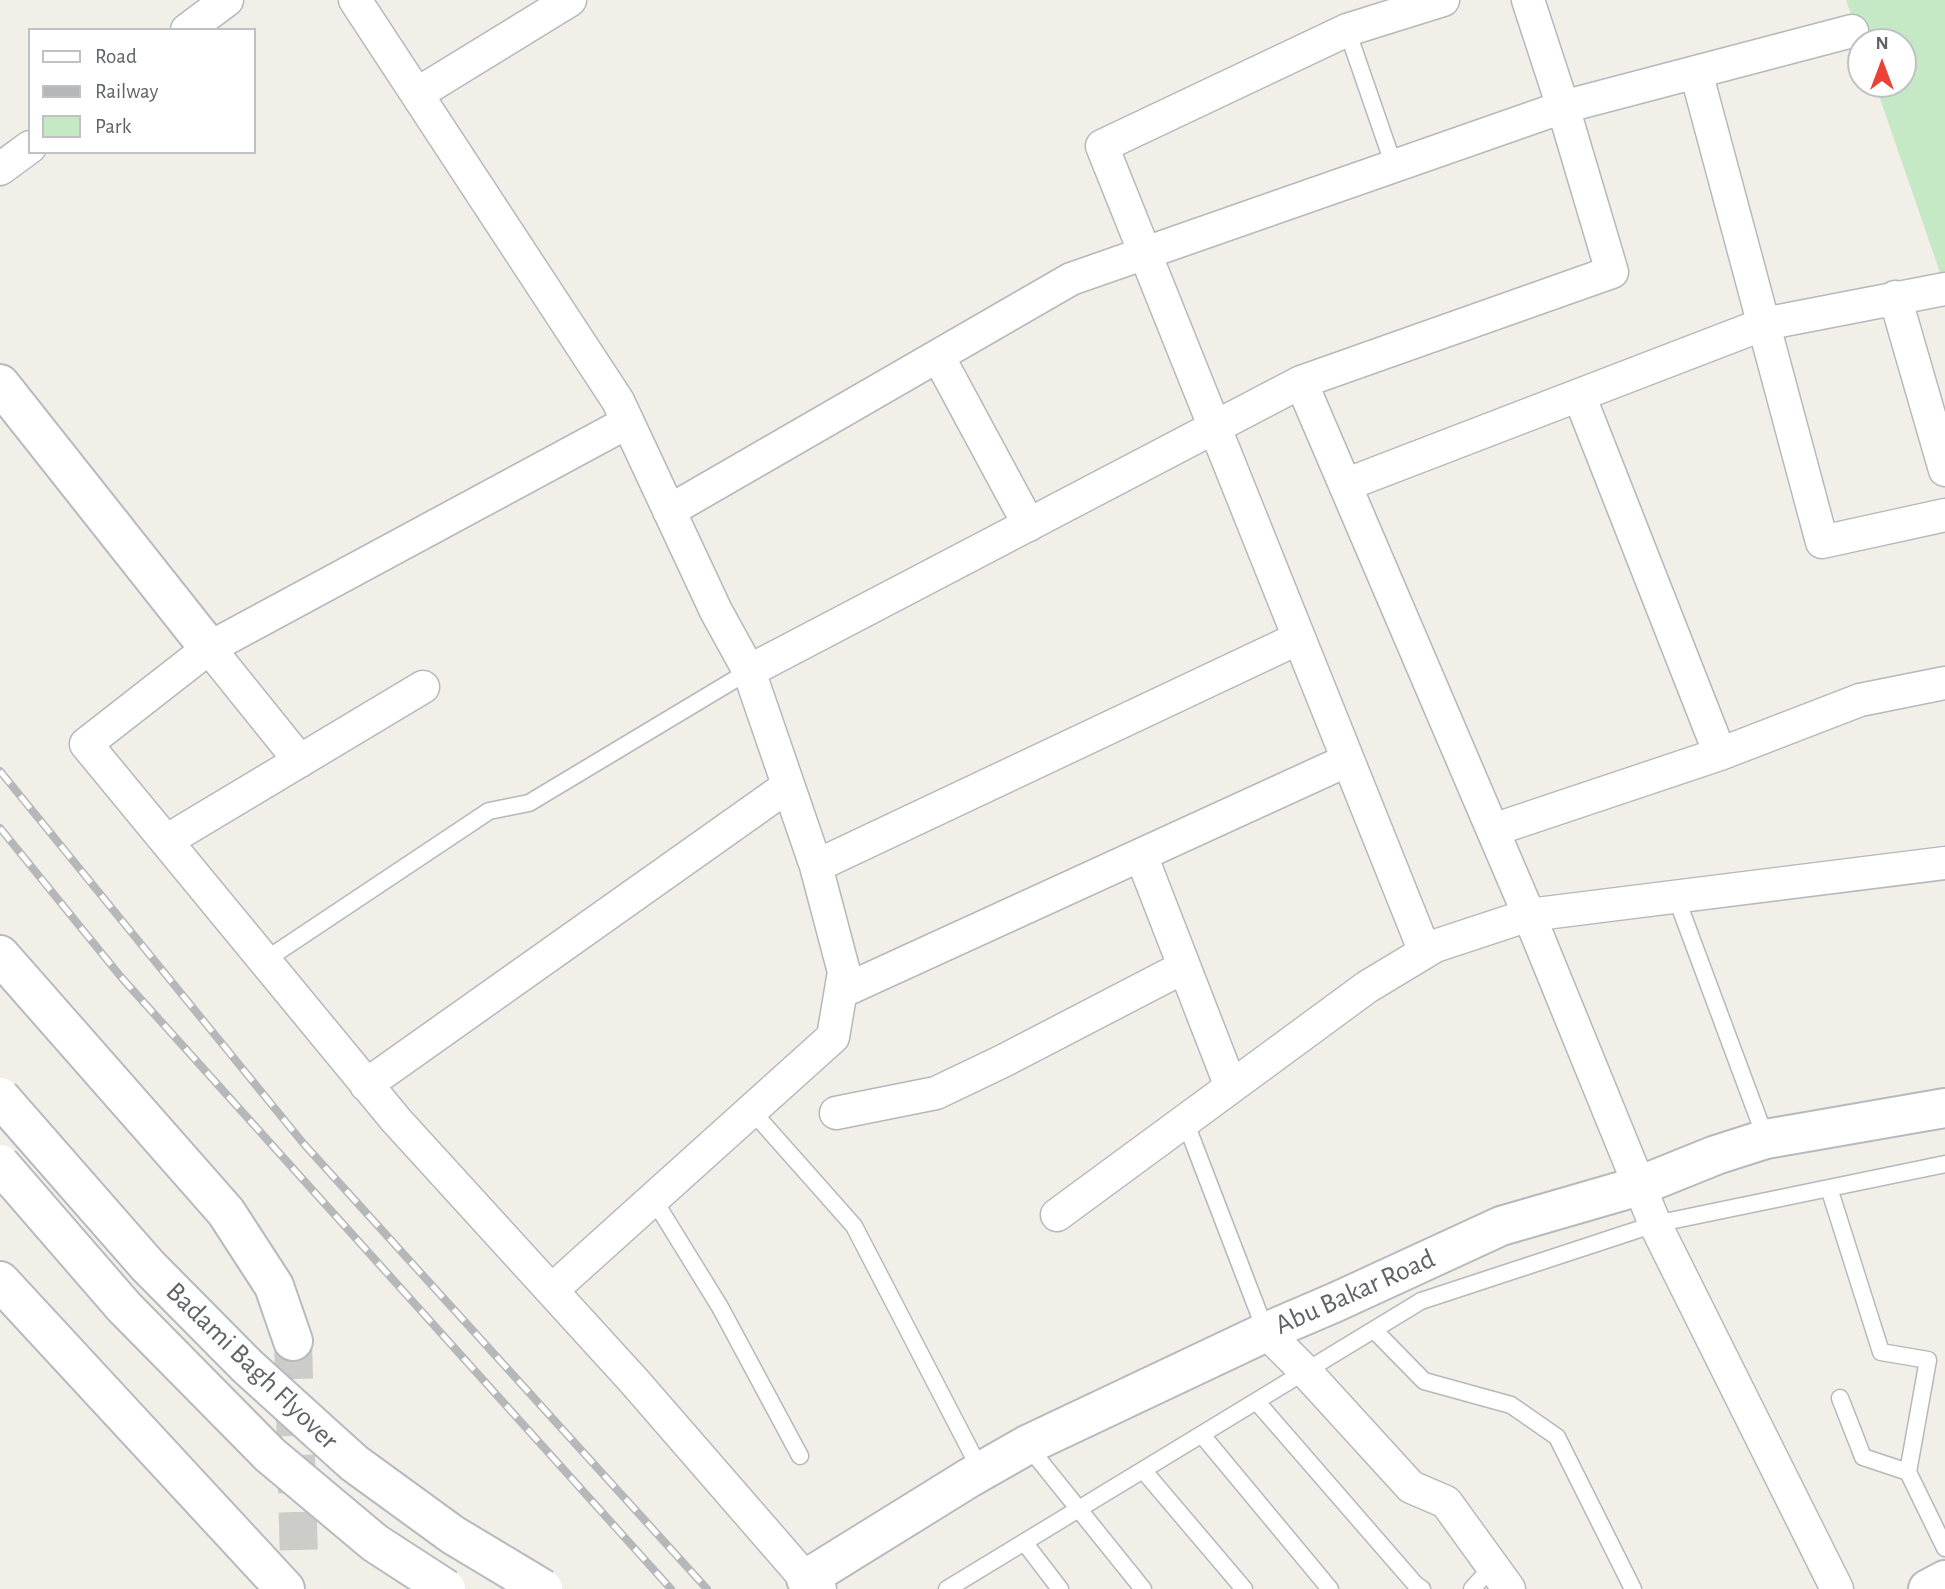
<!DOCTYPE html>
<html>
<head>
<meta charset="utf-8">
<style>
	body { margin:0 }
	#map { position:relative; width:1945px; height:1589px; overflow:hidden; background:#f1efe8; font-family:"Alegreya Sans",sans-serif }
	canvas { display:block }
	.legend { position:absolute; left:28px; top:28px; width:228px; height:126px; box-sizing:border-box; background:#fff; border:2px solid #bfc1c3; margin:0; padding:9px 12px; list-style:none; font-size:21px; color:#5f6368 }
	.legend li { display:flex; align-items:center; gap:14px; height:35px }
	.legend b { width:35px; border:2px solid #bfc1c3 }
	.north { position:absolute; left:1847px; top:28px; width:70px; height:70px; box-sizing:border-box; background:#fff; border:2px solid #bfc1c3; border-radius:50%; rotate:0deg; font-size:19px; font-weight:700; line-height:28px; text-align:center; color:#5f6368 }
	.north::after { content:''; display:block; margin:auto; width:24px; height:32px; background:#ea4335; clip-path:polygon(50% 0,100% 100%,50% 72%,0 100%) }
</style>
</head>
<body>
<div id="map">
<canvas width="1945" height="1589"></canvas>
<ul class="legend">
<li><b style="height:9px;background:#fff"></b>Road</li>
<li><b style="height:9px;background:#b6b7b8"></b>Railway</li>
<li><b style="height:19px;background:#c5e8c5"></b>Park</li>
</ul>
<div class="north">N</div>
</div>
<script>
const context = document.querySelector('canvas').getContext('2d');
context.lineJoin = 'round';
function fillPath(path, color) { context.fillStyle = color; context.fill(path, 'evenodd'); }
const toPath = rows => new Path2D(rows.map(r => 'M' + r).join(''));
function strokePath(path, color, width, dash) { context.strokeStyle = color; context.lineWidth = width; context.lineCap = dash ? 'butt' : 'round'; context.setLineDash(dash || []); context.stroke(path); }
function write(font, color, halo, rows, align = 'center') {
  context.font = font + ' "Alegreya Sans",sans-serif'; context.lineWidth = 7; context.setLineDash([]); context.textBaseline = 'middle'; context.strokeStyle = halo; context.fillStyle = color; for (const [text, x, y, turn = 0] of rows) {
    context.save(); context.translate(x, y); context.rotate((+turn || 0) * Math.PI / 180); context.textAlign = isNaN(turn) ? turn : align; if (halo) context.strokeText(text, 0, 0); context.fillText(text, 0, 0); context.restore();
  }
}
const green = toPath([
	[1846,0,1945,0,1945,287,1875,84,1903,84,1903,42,1861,43]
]);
const secondaryTunnel = toPath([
	[293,1341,299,1560]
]);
const lane = toPath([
	[1347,30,1394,166],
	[1676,897,1766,1139],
	[264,961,489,811,529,803,749,671],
	[752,1111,854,1226,981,1471],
	[1185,1121,1266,1332],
	[1829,1188,1881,1352,1928,1360,1908,1472],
	[654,1200,720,1307,800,1456],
	[1374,1330,1424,1381,1511,1405,1557,1437,1633,1589],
	[1840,1398,1863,1457,1908,1472,1945,1548],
	[1257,1402,1416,1585,1422,1589],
	[1202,1435,1330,1589],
	[1027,1445,1143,1589],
	[1143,1470,1244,1589],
	[1024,1542,1060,1589],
	[947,1589,1421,1301,1655,1224,1945,1164],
	[1472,1589,1493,1566]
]);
const street = toPath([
	[355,0,618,401,716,611,749,671,1301,382,1529,915,1655,1224,1837,1589],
	[187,30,227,0],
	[1696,72,1822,542,1945,515],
	[417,94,570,0],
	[0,169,30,147],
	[1895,297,1945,470],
	[938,356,1029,525],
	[1301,382,1612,272,1563,107,1528,0],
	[1579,395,1720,754],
	[628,422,209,648,86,744,396,1120,634,1381,806,1579,820,1589],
	[1345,485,1764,324,1945,289],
	[669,511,1071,279,1563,107,1852,31],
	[209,648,300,761],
	[1493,830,1720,754,1860,700,1945,683],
	[166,841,423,687],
	[1141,855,1231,1087],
	[816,866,1299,638],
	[1425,952,1102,146,1347,30,1443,0],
	[841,992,1348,760],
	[366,1085,788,786],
	[836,1113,936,1093,1003,1061,1184,967],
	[1057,1215,1367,987,1435,946,1529,915,1945,863],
	[552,1290,833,1037,844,972,816,866,749,671],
	[1266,1332,1306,1372,1411,1487,1446,1502,1509,1589]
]);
const secondary = toPath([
	[0,384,209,648],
	[0,955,226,1212,274,1286,293,1341],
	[0,1281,285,1589],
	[806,1579,969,1478,1027,1445,1266,1332,1336,1302,1501,1226,1639,1186,1716,1155,1766,1139,1945,1108],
	[1928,1589,1945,1580]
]);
const rail = toPath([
	[0,771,303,1143,707,1589],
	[0,828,121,977,671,1589]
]);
const secondaryBridge = toPath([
	[0,1097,148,1266,247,1366,354,1463,453,1535,543,1589],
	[0,1164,124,1307,270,1455,375,1543,446,1589]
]);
const streetNames = [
	["Abu Bakar Road",1355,1292,-24],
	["Badami Bagh Flyover",252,1366,44]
];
fillPath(green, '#c5e8c5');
strokePath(secondaryTunnel, '#ccccc8', 38, [38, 19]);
strokePath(lane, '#b5b8bc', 19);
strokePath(street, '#b5b8bc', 35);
strokePath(secondary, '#b6babf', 42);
strokePath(lane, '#fff', 16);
strokePath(street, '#fff', 32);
strokePath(secondary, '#fff', 38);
strokePath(rail, '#b6b7b8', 8);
strokePath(rail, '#fff', 5, [16]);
strokePath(secondaryBridge, '#b6babf', 42, []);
strokePath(secondaryBridge, '#fff', 38);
write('28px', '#5f6368', '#fff', streetNames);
</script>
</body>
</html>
